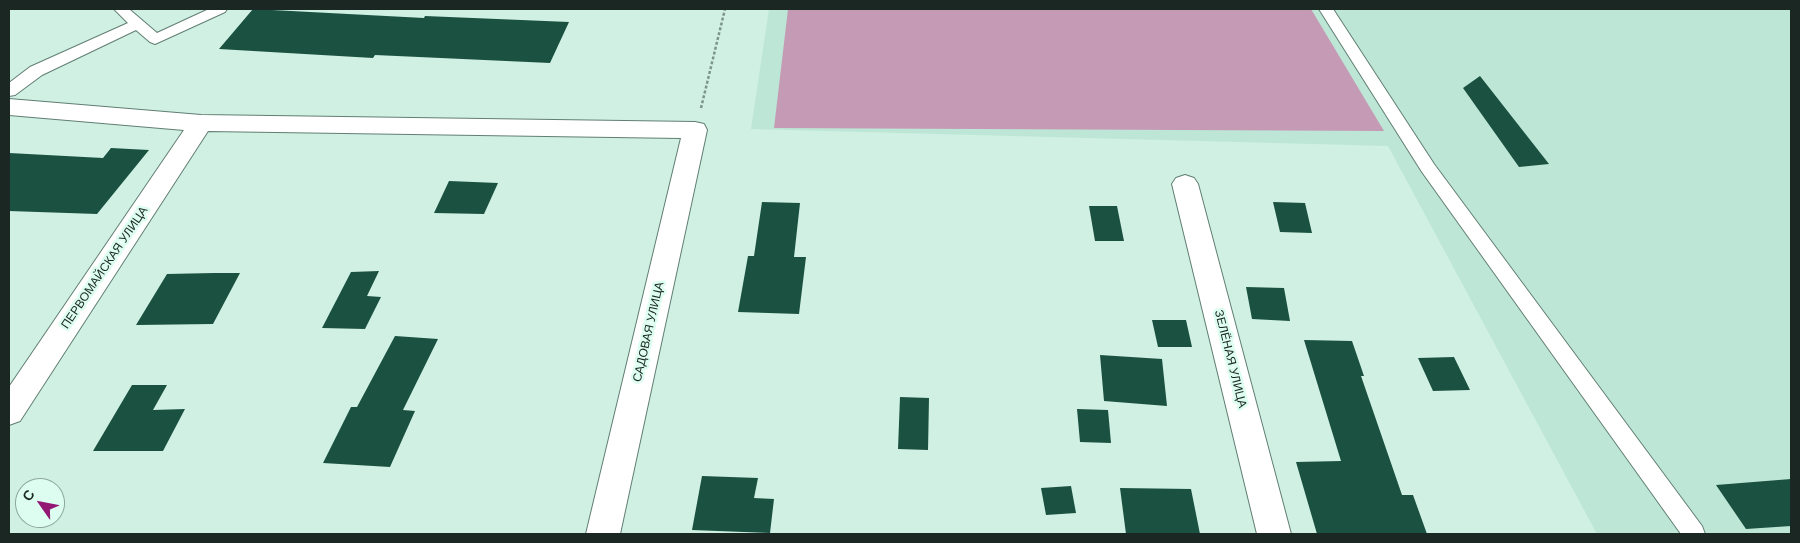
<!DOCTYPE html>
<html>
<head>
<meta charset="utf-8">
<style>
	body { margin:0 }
	#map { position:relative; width:1800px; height:543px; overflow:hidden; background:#cff0e3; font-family:"DM Sans",sans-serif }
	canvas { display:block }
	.frame { position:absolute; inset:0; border:10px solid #1a2722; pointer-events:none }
	.north { position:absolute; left:15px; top:478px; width:50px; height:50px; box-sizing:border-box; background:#dcfdf0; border:1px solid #8ea79e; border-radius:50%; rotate:303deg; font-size:14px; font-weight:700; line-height:20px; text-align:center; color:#1a2722 }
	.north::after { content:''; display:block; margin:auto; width:18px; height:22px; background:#921874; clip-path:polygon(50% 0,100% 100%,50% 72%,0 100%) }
</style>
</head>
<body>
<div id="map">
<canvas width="1800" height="543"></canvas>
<div class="frame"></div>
<div class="north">С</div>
</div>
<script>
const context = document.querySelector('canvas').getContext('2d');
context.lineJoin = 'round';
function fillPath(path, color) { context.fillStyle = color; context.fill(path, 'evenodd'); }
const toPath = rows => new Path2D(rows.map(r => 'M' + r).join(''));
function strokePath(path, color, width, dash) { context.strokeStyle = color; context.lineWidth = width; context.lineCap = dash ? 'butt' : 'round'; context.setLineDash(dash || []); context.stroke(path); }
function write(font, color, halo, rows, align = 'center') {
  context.font = font + ' "DM Sans",sans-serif'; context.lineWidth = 5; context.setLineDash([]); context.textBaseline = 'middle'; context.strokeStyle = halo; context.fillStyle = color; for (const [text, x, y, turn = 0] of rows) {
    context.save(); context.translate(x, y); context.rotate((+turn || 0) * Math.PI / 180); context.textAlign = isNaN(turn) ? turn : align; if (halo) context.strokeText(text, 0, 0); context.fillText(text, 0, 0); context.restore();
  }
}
const built = toPath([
	[769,9,1791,9,1791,534,1597,534,1388,146,751,129]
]);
const forest = toPath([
	[788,9,1311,9,1384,131,774,128]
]);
const building = toPath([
	[253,9,424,18,425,16,569,22,550,63,375,55,373,58,219,49],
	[1480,76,1549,164,1519,167,1463,88],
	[111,148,149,150,97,214,9,211,9,153,103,158],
	[449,181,498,183,484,214,434,213],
	[762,202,800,203,794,257,806,257,799,314,738,312,748,256,754,256],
	[1273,202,1305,203,1312,233,1280,232],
	[1089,206,1117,206,1124,241,1095,241],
	[379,271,367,296,381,297,365,329,322,328,351,272],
	[214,273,240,273,213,324,136,325,167,274],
	[1246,287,1284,288,1290,321,1252,319],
	[1152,320,1186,320,1192,347,1158,347],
	[395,336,438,339,403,410,415,411,390,467,323,463,351,407,357,407],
	[1304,340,1352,341,1364,376,1361,376,1402,495,1413,495,1427,534,1317,534,1296,462,1341,461],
	[1100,355,1162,359,1167,406,1104,401],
	[1454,357,1470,390,1433,391,1418,358],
	[132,385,167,385,153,410,185,409,163,451,93,451],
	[900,397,929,398,928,450,898,449],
	[1077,409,1108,410,1111,443,1080,442],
	[702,476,758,478,754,498,774,499,770,533,692,530],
	[1791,479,1791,526,1746,529,1716,485],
	[1071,486,1076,513,1046,515,1041,488],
	[1120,488,1191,489,1200,534,1126,534]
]);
const path = toPath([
	[701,108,725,9]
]);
const lane = toPath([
	[114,9,129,9,157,33,209,9,227,9,225,12,155,44,150,42,136,30,42,75,15,95,9,96,9,83,30,67,128,23,114,9],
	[1319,9,1333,9,1434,164,1702,526,1705,534,1681,534,1422,172,1319,9]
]);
const street = toPath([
	[9,99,201,115,695,122,704,124,707,130,620,534,586,534,681,138,208,131,20,421,9,425,9,387,184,130,9,115,9,99],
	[1185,175,1194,178,1198,184,1291,534,1257,534,1172,184,1176,178,1185,175]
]);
const streetNames = [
	["ПЕРВОМАЙСКАЯ УЛИЦА",105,268,-56],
	["САДОВАЯ УЛИЦА",649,332,-77],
	["ЗЕЛЁНАЯ УЛИЦА",1230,359,76]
];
fillPath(built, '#bde6d6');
fillPath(forest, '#c59ab5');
fillPath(building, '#1b5141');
strokePath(lane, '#617e73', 2);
strokePath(street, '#617e73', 2);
strokePath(path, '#7d958c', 2.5, [3, 2]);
fillPath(lane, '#fff');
fillPath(street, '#fff');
write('12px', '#1a2722', '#dcfdf0', streetNames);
</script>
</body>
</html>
